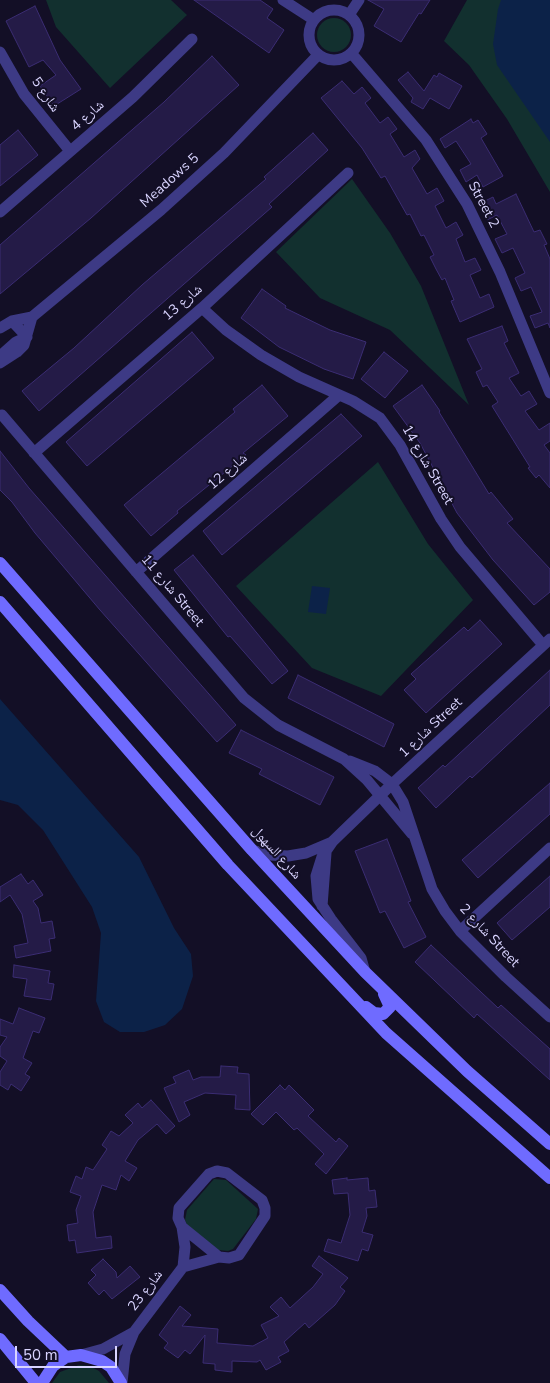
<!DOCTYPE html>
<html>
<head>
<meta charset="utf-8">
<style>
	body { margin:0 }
	#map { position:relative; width:550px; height:1383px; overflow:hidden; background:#130f26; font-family:"Nunito Sans",sans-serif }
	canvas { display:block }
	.scale { position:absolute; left:15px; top:1346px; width:102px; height:22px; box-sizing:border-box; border:2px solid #d9d4ff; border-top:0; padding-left:6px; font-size:15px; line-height:18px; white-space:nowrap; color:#d9d4ff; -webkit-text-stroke:4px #130f26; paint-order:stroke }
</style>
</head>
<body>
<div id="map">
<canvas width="550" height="1383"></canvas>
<div class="scale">50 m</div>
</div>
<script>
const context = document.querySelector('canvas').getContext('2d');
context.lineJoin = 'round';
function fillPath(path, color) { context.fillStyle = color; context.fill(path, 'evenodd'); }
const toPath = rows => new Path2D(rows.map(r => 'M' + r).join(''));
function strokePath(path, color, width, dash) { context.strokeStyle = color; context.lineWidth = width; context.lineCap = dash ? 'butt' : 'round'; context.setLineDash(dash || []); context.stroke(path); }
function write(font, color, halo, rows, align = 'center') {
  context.font = font + ' "Nunito Sans","Noto Naskh Arabic",sans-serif'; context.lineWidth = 4; context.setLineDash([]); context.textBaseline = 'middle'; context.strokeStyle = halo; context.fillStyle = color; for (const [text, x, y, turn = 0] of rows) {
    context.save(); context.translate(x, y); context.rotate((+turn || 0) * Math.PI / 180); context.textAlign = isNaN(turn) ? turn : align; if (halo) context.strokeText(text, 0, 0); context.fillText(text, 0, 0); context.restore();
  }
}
const green = toPath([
	[46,0,171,0,187,15,110,88,56,27],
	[467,0,550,0,550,192,507,119,469,65,444,41],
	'317 35a17 17 0 1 1 34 0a17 17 0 1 1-34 0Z',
	[352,179,390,233,421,286,469,405,390,330,320,298,276,252],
	[378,462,428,544,473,600,381,696,312,668,236,586],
	[214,1179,226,1180,258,1209,256,1219,233,1249,228,1251,218,1250,187,1225,185,1220,187,1210],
	[79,1365,90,1366,99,1371,109,1383,52,1383,60,1372]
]);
const water = toPath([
	[501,0,550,0,550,142,497,65,493,44,498,9],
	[312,586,330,588,326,614,308,612],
	[0,699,139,857,174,928,191,954,193,976,182,1009,165,1025,144,1032,120,1032,104,1022,96,1001,101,933,92,907,43,830,18,805,0,800]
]);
const building = toPath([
	[194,0,260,0,273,9,267,18,284,30,269,53,194,0],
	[368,0,430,0,421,14,419,13,401,42,374,26,384,9,368,0],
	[35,6,60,60,81,89,54,106,40,86,56,75,43,60,29,67,6,21,35,6],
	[212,56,239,85,91,218,0,294,0,245,164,102,212,56],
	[408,72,424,91,434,75,437,77,439,73,462,86,449,109,430,98,423,109,411,102,413,98,398,80,408,72],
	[342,81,354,94,362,87,371,98,365,103,380,123,388,117,397,129,390,134,404,157,415,150,420,159,412,168,427,194,437,188,444,201,435,206,446,228,456,222,463,235,456,239,465,262,475,258,481,270,470,275,480,298,489,294,494,307,460,322,451,301,454,300,445,278,442,280,436,269,430,257,434,255,424,235,421,236,410,214,407,215,385,176,381,178,362,148,321,98,342,81],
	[471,119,473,123,478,120,487,134,481,138,503,176,483,187,477,175,466,182,460,170,471,164,456,141,445,148,440,139,471,119],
	[18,130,38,155,0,186,0,145,18,130],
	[313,133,328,150,269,204,272,207,39,411,22,391,74,348,142,285,266,179,264,177,313,133],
	[516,194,534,232,540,230,547,244,544,245,550,259,550,328,548,323,535,328,530,316,542,312,531,287,521,291,515,278,525,273,513,248,502,253,495,239,507,234,497,215,487,220,479,204,493,197,496,204,516,194],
	[262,289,286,306,285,308,330,330,366,342,353,379,324,369,279,347,241,318,262,289],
	[502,326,508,341,504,343,519,373,509,378,521,396,529,391,537,404,525,411,539,430,550,423,550,441,544,445,550,453,550,488,539,475,536,478,528,468,530,467,492,406,498,402,487,385,483,387,476,372,482,369,467,339,502,326],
	[192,332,214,358,87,466,66,442,192,332],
	[384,352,408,371,385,398,361,379,384,352],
	[262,385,288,416,243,453,246,455,177,511,178,513,151,536,124,505,235,412,233,409,262,385],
	[422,385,440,411,439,412,489,494,491,492,513,519,507,523,550,569,550,592,534,605,493,560,457,513,420,443,393,406,422,385],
	[341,414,362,436,222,555,203,531,341,414],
	[0,451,29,488,236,725,217,742,100,610,35,533,12,502,0,490,0,451],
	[193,555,288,671,272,684,230,636,228,637,174,570,193,555],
	[480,620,502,644,426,713,404,690,416,679,411,674,464,627,468,631,480,620],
	[550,670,550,705,472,778,470,776,436,808,418,788,443,765,445,767,550,670],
	[298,675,394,724,384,747,288,698,298,675],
	[241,730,334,777,320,805,259,774,262,769,229,753,241,730],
	[550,783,550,814,478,878,462,860,550,783],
	[387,839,411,901,408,902,426,937,404,948,385,911,380,913,355,851,387,839],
	[21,874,28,884,33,880,43,895,33,901,38,908,41,923,52,921,55,938,49,939,51,951,16,958,14,946,28,943,22,914,10,895,0,902,0,887,21,874],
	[550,876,550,907,512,940,497,923,550,876],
	[431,945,498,1008,501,1005,550,1049,550,1080,477,1014,474,1018,415,962,431,945],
	[14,965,50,971,48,983,54,984,51,1000,24,996,27,979,13,977,14,965],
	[19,1008,45,1018,39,1033,33,1031,23,1058,32,1063,25,1074,30,1077,21,1091,11,1084,8,1090,0,1085,0,1072,7,1061,0,1056,0,1047,7,1037,0,1035,0,1019,13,1024,19,1008],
	[221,1066,238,1067,237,1073,249,1074,250,1110,235,1109,236,1095,205,1093,184,1102,190,1115,179,1122,164,1088,176,1083,173,1077,189,1070,193,1080,201,1077,220,1077,221,1066],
	[280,1085,285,1090,289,1085,314,1110,308,1116,336,1142,339,1138,348,1146,326,1174,315,1164,324,1154,297,1128,294,1130,276,1112,263,1125,251,1114,280,1085],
	[151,1100,175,1126,166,1134,157,1124,138,1140,125,1161,137,1168,129,1181,121,1175,116,1190,102,1185,93,1212,96,1238,111,1236,112,1248,77,1253,75,1240,69,1241,67,1225,78,1223,76,1210,81,1196,70,1192,76,1176,82,1179,86,1167,93,1170,107,1149,102,1145,111,1131,119,1136,133,1123,125,1115,138,1103,142,1108,151,1100],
	[347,1178,347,1180,368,1178,369,1191,375,1190,377,1207,366,1208,367,1216,362,1232,373,1235,368,1251,362,1249,358,1261,324,1251,328,1239,341,1243,350,1215,348,1193,334,1194,332,1180,347,1178],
	[319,1256,348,1278,340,1287,345,1291,335,1305,309,1328,305,1323,284,1342,289,1351,278,1357,281,1362,266,1370,260,1360,257,1362,232,1361,232,1372,215,1370,215,1364,203,1363,205,1335,190,1354,185,1350,178,1358,164,1348,168,1343,159,1335,180,1306,191,1315,182,1326,218,1329,217,1343,253,1346,268,1338,261,1325,279,1316,270,1307,281,1297,290,1308,313,1287,323,1274,312,1266,319,1256],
	[103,1259,116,1272,117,1278,130,1266,140,1277,112,1299,104,1290,99,1295,88,1283,96,1275,91,1270,103,1259]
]);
const street = toPath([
	[283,0,314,20],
	'309 35a25 25 0 1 1 50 0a25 25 0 1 1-50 0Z',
	[349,15,359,0],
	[0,52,24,94,70,151],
	[352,54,426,140,467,204,500,272,550,393],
	[0,212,133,97,192,39],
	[202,308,226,330,261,355,299,377,353,401,380,418,400,445,441,519,460,547,543,645],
	[0,328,12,321,32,317,161,210,224,153,318,55],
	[0,356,16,342,27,337,12,321],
	[0,363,17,352,24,345,32,317],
	[2,415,244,698,278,725,344,759,367,780,412,834],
	[34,453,202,308,348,173],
	[136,572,339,395],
	[350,761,375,771,392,784,403,802,432,889,445,911,460,931,506,977,550,1017],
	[252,850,269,855,288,856,306,853,332,842],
	[322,906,326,853],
	[460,931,550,848],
	[365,972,361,958,331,919,318,899,316,876,322,857,333,841,392,784,550,639],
	[217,1171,227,1173,262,1200,265,1208,265,1216,239,1255,229,1258,219,1257,182,1227,178,1218,179,1208,209,1174,217,1171],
	[183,1267,219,1257],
	[81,1355,103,1349,134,1332],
	[122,1383,125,1354,134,1332,183,1267,185,1247,182,1227]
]);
const secondary = toPath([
	[0,563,252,850,365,972,467,1071,550,1144],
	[0,602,228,865,386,1033,550,1178],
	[366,1007,374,1013,383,1014,390,1007,384,994],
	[0,1290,28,1321,66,1357],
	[0,1339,36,1383],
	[42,1383,53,1366,66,1357,81,1355,102,1361,111,1367,121,1383]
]);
const streetNames = [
	["شارع 5",45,95,55],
	["شارع 4",88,116,-41],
	["Meadows 5",170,181,-42],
	["Street 2",483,205,62],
	["شارع 13",183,303,-41],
	["شارع 14 Street",427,465,60],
	["شارع 12",228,472,-41],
	["شارع 11 Street",172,591,50],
	["شارع 1 Street",431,728,-43],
	["شارع السهول",276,853,48],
	["شارع 2 Street",489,936,47],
	["شارع 23",146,1291,-53]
];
fillPath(green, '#12302f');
fillPath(water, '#0c2248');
fillPath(building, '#241b47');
strokePath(building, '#3b2d73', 1);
strokePath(street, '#3d3a85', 11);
strokePath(secondary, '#6f6bff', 12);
write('14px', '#d9d4ff', '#130f26', streetNames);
</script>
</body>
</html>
